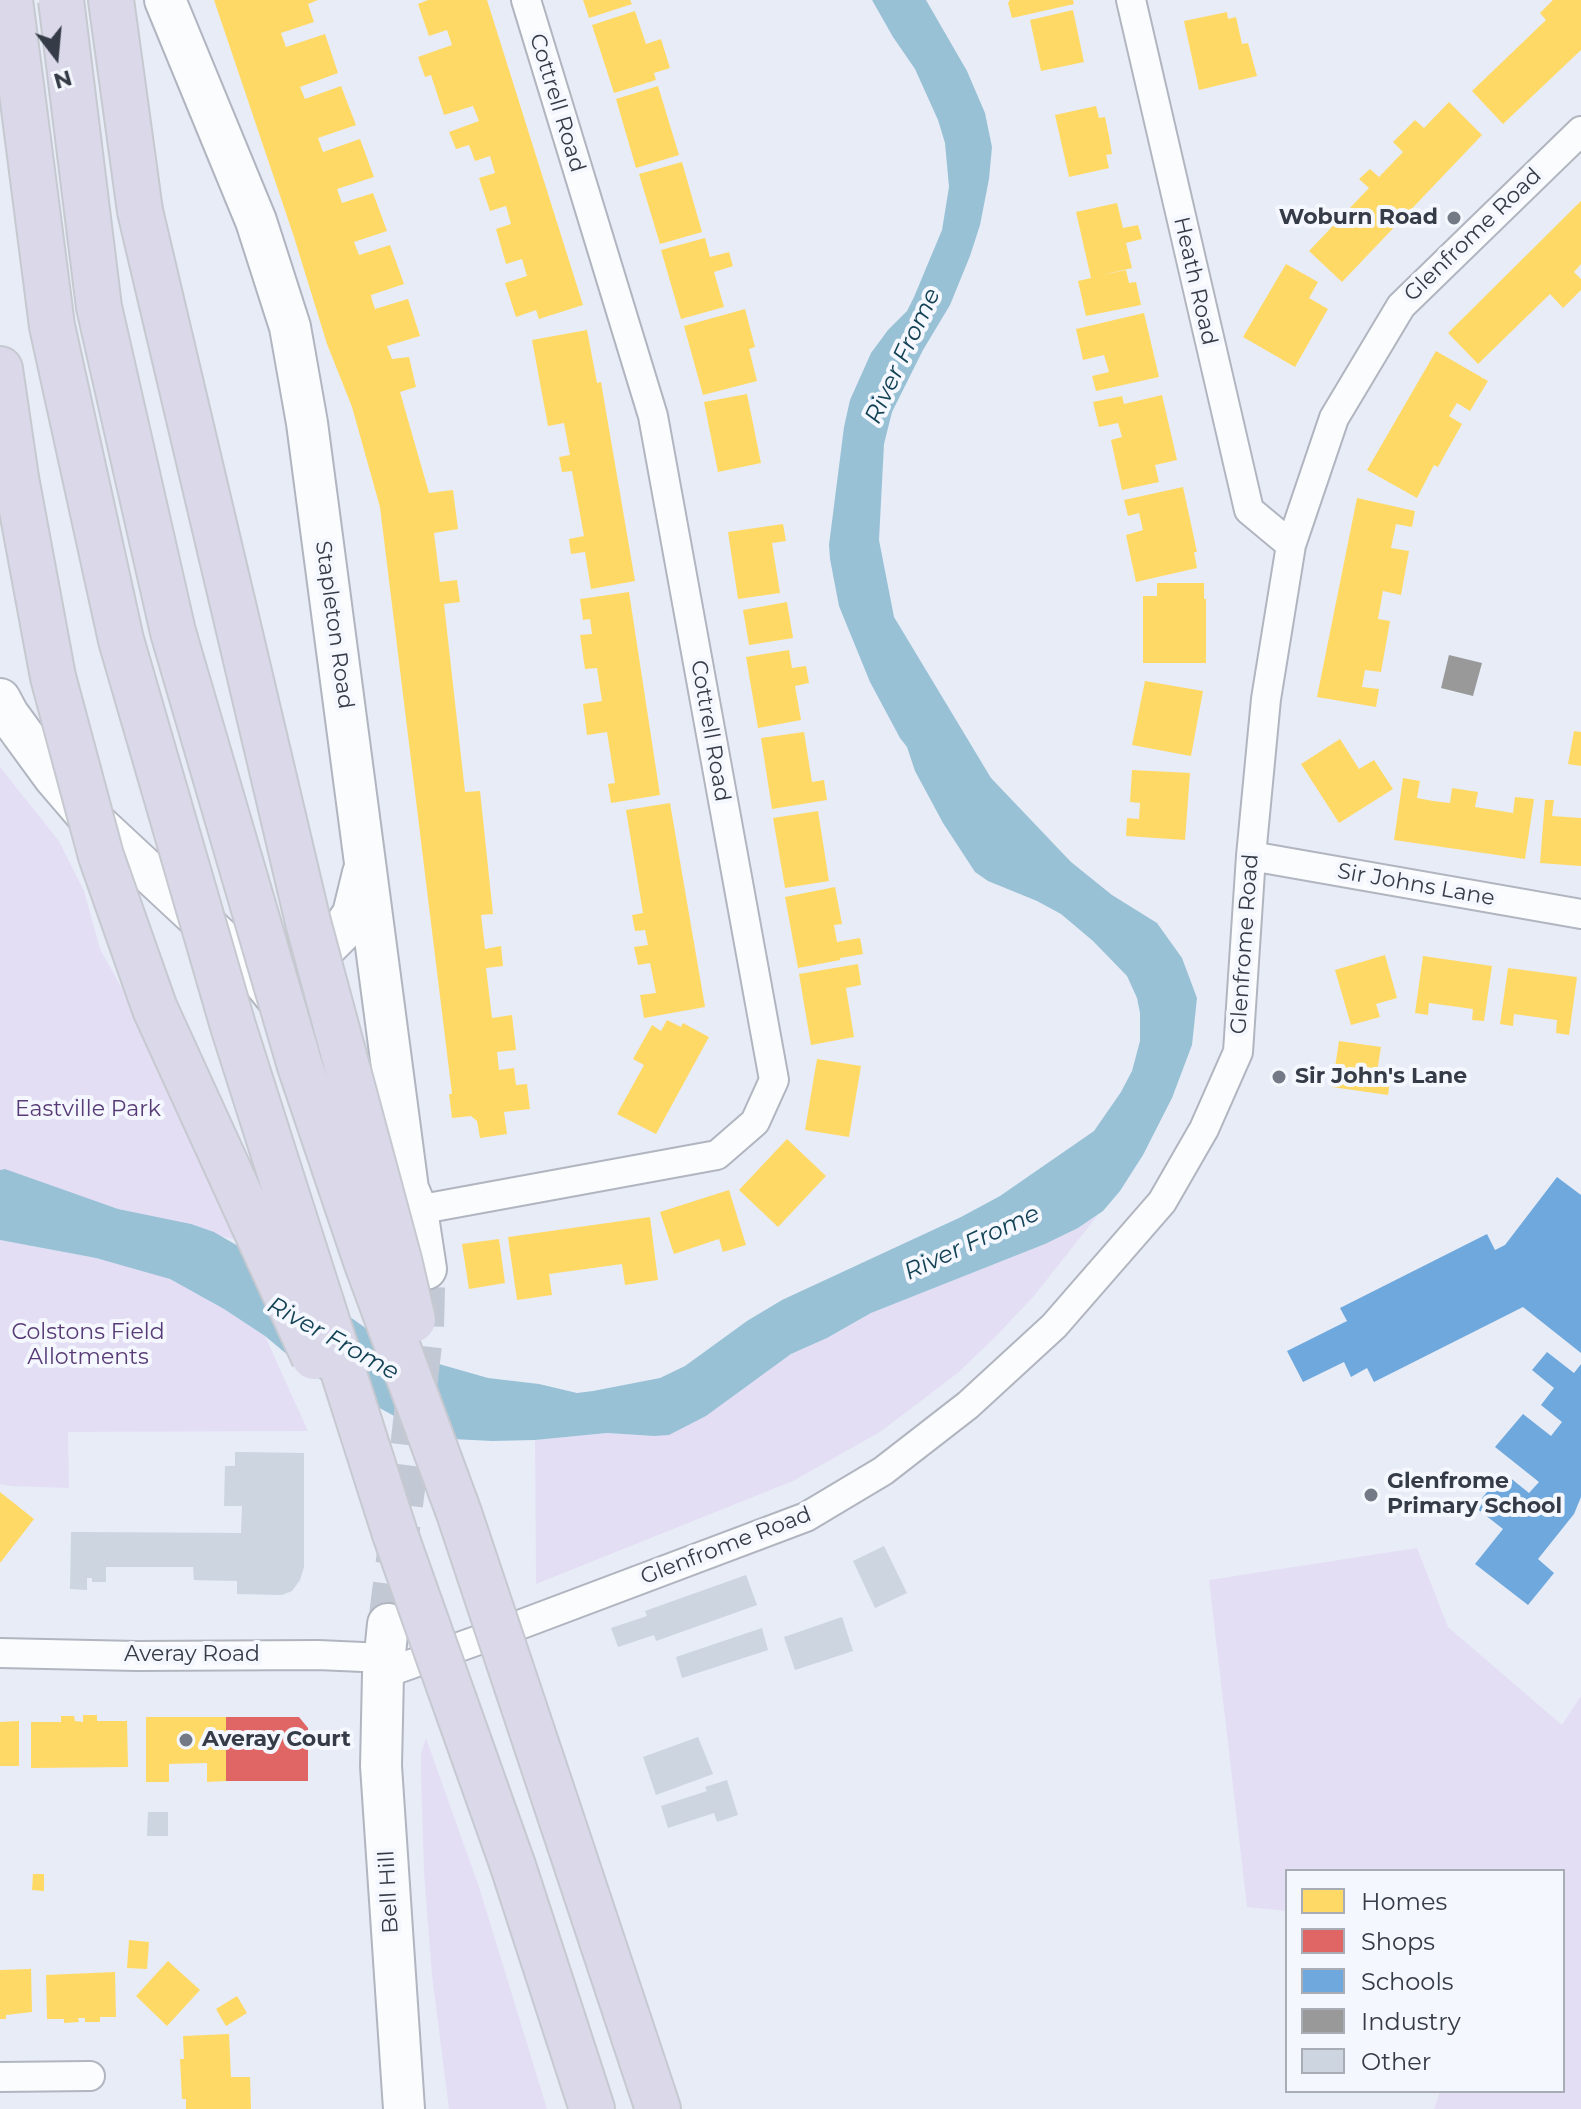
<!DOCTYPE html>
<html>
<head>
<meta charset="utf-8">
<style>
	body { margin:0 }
	#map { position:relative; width:1581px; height:2109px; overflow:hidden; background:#e7ecf7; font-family:Montserrat,sans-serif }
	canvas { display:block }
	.legend { position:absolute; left:1285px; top:1869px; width:280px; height:224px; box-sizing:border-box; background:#f4f7fd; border:2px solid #a8acb4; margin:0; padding:10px 14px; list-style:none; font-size:24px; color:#353b47 }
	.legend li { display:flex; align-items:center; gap:16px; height:40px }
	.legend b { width:40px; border:2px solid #a8acb4 }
	.north { position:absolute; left:16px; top:16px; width:80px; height:80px; -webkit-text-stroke:6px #f4f7fd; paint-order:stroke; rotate:164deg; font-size:22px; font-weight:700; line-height:32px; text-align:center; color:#353b47 }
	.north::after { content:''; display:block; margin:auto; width:28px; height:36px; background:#353b47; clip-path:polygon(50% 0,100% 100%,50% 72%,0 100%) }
</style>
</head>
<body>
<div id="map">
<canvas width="1581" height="2109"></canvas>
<ul class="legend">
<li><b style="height:22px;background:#ffd966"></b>Homes</li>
<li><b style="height:22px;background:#e06666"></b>Shops</li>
<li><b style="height:22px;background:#6fa8dc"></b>Schools</li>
<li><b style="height:22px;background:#999"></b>Industry</li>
<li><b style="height:22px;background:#ccd5e0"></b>Other</li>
</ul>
<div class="north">N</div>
</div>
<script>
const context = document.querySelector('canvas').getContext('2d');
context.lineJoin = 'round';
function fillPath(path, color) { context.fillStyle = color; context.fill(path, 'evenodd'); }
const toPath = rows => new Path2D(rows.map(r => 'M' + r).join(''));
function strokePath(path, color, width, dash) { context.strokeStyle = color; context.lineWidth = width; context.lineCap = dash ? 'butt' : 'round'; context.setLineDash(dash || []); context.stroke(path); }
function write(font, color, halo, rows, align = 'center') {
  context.font = font + ' Montserrat,sans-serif'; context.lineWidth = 8; context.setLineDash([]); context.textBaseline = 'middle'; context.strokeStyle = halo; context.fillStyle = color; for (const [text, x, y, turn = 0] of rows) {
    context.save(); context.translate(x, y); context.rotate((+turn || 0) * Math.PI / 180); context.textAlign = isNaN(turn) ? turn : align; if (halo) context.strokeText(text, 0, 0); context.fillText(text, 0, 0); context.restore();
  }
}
const green = toPath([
	[0,767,59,841,84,891,100,949,183,1097,240,1241,0,1178],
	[1098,1215,1034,1296,997,1335,959,1372,880,1432,793,1481,536,1584,535,1440,607,1433,654,1436,669,1434,706,1416,791,1354,827,1338,871,1313,1045,1244,1078,1228],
	[0,1240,96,1258,141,1269,170,1279,224,1309,265,1336,308,1431,68,1432,69,1488,11,1486,0,1484],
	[1417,1548,1448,1627,1562,1725,1581,1696,1581,2109,1434,2109,1440,2091,1563,2091,1563,1871,1287,1871,1287,1911,1247,1907,1209,1580],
	[426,1738,480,1890,547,2109,449,2109,432,1976,424,1872,421,1776,421,1754]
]);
const water = toPath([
	[872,0,926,0,967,71,985,113,992,147,989,179,980,225,970,256,950,305,923,350,892,412,884,444,879,540,894,617,991,778,1071,862,1112,895,1157,923,1182,958,1197,998,1192,1045,1172,1098,1143,1155,1120,1191,1103,1211,1078,1228,1045,1244,871,1313,827,1338,791,1354,706,1416,669,1435,654,1436,607,1433,535,1440,492,1441,453,1439,418,1429,374,1405,337,1390,307,1371,265,1336,224,1309,170,1279,96,1258,0,1240,0,1170,5,1169,118,1209,191,1224,214,1232,305,1285,374,1334,439,1364,488,1378,539,1384,577,1393,593,1391,660,1378,685,1366,747,1321,782,1300,961,1217,1000,1196,1094,1131,1121,1092,1132,1071,1140,1041,1140,1013,1137,998,1127,976,1093,941,1061,914,1037,901,988,881,975,872,943,823,915,771,907,747,900,738,870,682,839,606,830,559,829,545,844,427,850,400,871,353,888,330,907,311,914,297,942,230,949,187,945,143,938,120,915,69,893,37]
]);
const homes = toPath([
	[214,0,318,0,308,4,314,22,281,33,286,47,325,34,338,73,300,87,305,99,341,86,356,125,318,138,323,152,360,139,374,177,337,189,342,203,373,193,387,231,354,242,359,255,390,245,404,284,371,295,372,300,375,309,408,299,420,336,387,346,392,359,409,357,416,387,400,392,429,493,453,490,458,529,434,533,440,582,457,580,460,602,444,604,465,792,480,791,493,914,481,915,485,949,501,946,503,966,486,968,492,1018,512,1015,516,1050,497,1052,499,1070,514,1068,516,1085,527,1084,530,1109,504,1112,507,1134,480,1138,477,1121,471,1116,452,1118,449,1094,452,1094,380,507,352,407,327,344,294,237],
	[428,0,487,0,583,305,539,319,536,310,516,317,505,283,527,276,522,259,506,264,496,229,511,224,509,217,506,206,490,211,479,178,495,173,490,156,475,161,469,145,456,149,449,132,479,121,473,106,444,115,431,75,425,77,418,57,452,45,447,30,429,36,418,4],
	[583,0,630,0,632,4,589,18],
	[1010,0,1073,0,1074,4,1012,18,1008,3],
	[1553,0,1581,0,1581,50,1503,124,1472,91,1546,20,1540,13],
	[1073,10,1084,62,1041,71,1030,20],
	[635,11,646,44,661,39,670,68,654,73,656,80,614,93,592,25],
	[1227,12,1228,19,1236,17,1242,44,1248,43,1257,76,1199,90,1184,21],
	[658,86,679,155,636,168,616,99],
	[1449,102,1482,135,1342,282,1309,251,1369,188,1359,179,1370,169,1379,177,1403,152,1393,142,1415,120,1424,128],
	[1096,106,1099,118,1105,117,1109,136,1112,154,1106,155,1109,168,1069,177,1055,115],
	[682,162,702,232,660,244,639,174],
	[1581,201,1581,264,1574,272,1581,279,1581,290,1563,308,1550,294,1478,364,1448,333],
	[1117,203,1123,228,1138,225,1142,239,1126,243,1132,268,1098,276,1126,270,1129,283,1136,282,1141,305,1086,316,1078,281,1091,278,1076,212],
	[705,238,710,257,729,252,733,266,714,272,724,307,681,319,661,250],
	[1286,264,1318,282,1309,298,1328,309,1295,367,1243,337],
	[745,309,755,347,749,349,757,381,703,395,684,326],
	[1144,313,1159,377,1096,391,1092,376,1109,372,1104,355,1083,360,1076,329],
	[587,330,597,383,601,382,635,581,591,589,585,552,571,554,569,539,584,536,572,471,562,472,559,457,570,455,564,423,548,426,532,340],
	[1436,351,1488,381,1470,411,1457,403,1449,416,1462,424,1438,467,1434,465,1417,498,1367,470],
	[747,394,761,463,718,472,704,402],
	[1162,395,1177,460,1155,465,1159,482,1122,490,1111,440,1122,437,1118,423,1099,427,1093,402,1122,396,1124,404],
	[1183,487,1197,552,1194,552,1197,568,1136,582,1126,535,1143,530,1139,513,1128,516,1124,500],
	[1357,498,1415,511,1412,527,1396,524,1391,548,1409,551,1401,595,1383,591,1378,619,1390,621,1381,672,1365,670,1362,687,1379,689,1376,707,1317,697],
	[783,524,786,541,772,543,780,593,738,599,728,532],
	[1157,583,1204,583,1204,599,1206,599,1206,663,1143,663,1143,596,1157,596],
	[629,592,660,795,611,803,608,784,615,783,607,732,587,735,583,704,602,701,597,668,585,669,580,635,592,634,590,619,583,620,580,599],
	[787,602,793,638,749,645,743,610],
	[789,650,792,668,806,666,809,683,795,686,801,720,758,728,746,657],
	[1145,681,1203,691,1191,756,1132,745],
	[1574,731,1581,732,1581,766,1568,764],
	[804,732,812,782,824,780,827,800,772,809,761,738],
	[1340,739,1359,769,1374,760,1393,789,1339,823,1301,764],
	[1132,770,1190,773,1185,840,1126,836,1127,818,1139,819,1140,803,1130,802],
	[1403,778,1420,781,1417,798,1433,801,1450,803,1452,788,1478,792,1475,807,1513,813,1515,797,1534,799,1525,859,1394,840],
	[1545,800,1554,800,1552,816,1581,818,1581,866,1540,863],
	[670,803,705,1007,644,1018,640,995,656,993,650,963,638,965,634,947,648,945,645,930,635,931,632,915,643,913,626,810],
	[818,811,829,881,785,888,773,818],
	[835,887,842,924,834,925,837,942,860,938,863,954,840,958,840,960,798,968,785,897],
	[1385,955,1397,998,1376,1004,1380,1017,1351,1025,1335,970],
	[1423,956,1492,966,1484,1021,1472,1020,1473,1009,1429,1003,1428,1015,1415,1013],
	[858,964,861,985,846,988,854,1037,811,1045,799,974],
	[1508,968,1577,977,1569,1035,1556,1033,1557,1020,1514,1014,1513,1026,1500,1024],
	[667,1020,681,1027,683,1023,709,1037,656,1134,617,1114,644,1065,633,1059,652,1025,661,1031],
	[1339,1041,1381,1047,1376,1078,1390,1080,1388,1095,1332,1087],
	[817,1059,861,1066,849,1137,805,1130],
	[787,1139,826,1176,778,1227,739,1190],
	[729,1190,746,1245,723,1252,719,1239,674,1254,660,1212],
	[650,1217,658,1280,625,1285,622,1264,549,1274,552,1295,517,1300,508,1237],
	[499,1239,505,1283,469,1289,462,1244],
	[0,1492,34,1519,0,1563],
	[83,1715,97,1715,97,1721,127,1721,128,1767,31,1768,31,1722,61,1722,61,1716,74,1716,75,1721,83,1722],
	[146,1717,226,1717,226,1781,207,1782,207,1763,169,1764,169,1782,146,1782],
	[19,1721,19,1766,0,1766,0,1722],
	[33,1874,44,1874,44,1891,32,1890],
	[129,1940,149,1942,147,1969,127,1968],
	[168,1961,200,1990,167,2026,136,1996],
	[31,1969,32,2012,6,2015,6,2019,0,2019,0,1970],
	[115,1972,116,2017,100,2017,100,2022,85,2022,85,2018,78,2018,79,2022,64,2023,64,2019,47,2019,46,1975],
	[237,1996,247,2013,226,2026,216,2009],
	[229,2034,231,2077,250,2077,251,2109,186,2109,186,2099,182,2099,180,2059,184,2059,183,2036]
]);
const shops = toPath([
	[226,1717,299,1717,308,1728,308,1781,226,1781]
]);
const schools = toPath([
	[1557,1177,1581,1195,1581,1353,1523,1307,1374,1382,1367,1368,1351,1377,1344,1362,1303,1382,1287,1351,1347,1321,1340,1308,1487,1234,1495,1250,1505,1245],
	[1547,1352,1574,1373,1581,1364,1581,1497,1574,1514,1538,1559,1554,1573,1528,1605,1475,1564,1503,1529,1475,1507,1503,1472,1529,1493,1539,1482,1495,1447,1523,1414,1551,1436,1562,1422,1541,1405,1554,1388,1532,1370]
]);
const industry = toPath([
	[1449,655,1482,663,1473,696,1441,688]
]);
const building = toPath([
	[235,1452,304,1453,304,1567,300,1580,292,1591,282,1595,237,1594,237,1581,194,1580,193,1567,106,1567,106,1582,92,1582,92,1578,87,1578,87,1590,70,1589,71,1532,241,1533,242,1506,224,1506,225,1466,235,1466],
	[884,1546,907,1593,875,1608,853,1561],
	[746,1575,757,1605,656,1641,654,1635,618,1647,611,1628,647,1616,645,1611],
	[842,1617,853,1651,795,1670,784,1637],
	[762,1628,768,1650,682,1678,676,1657],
	[698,1737,713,1774,656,1795,643,1757],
	[727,1780,738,1815,717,1822,714,1813,668,1828,661,1806,707,1791,705,1787],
	[148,1812,168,1812,168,1836,147,1836]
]);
const secondaryTunnel = toPath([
	[388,1624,409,1457,424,1327,425,1287]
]);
const street = toPath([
	[1131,0,1249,510,1291,545],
	[1251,856,1581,914],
	[417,1210,717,1155,755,1122,774,1080,653,416,526,0],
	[0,1653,137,1656,318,1655,385,1658],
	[383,1674,490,1636,806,1517,883,1471,968,1405,1054,1326,1162,1202,1204,1129,1238,1052,1251,856,1266,699,1291,545,1334,418,1401,306,1581,131],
	[0,2077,90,2076]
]);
const secondary = toPath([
	[165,0,256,221,290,327,307,423,408,1189,417,1210,426,1269],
	[0,699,8,714,54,777,84,812,254,970,335,1070,351,1097],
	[254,970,289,963,325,948,340,933,353,914,363,873],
	[388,1624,383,1674,381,1766,404,2109]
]);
const highway = toPath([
	[111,0,140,211],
	[0,369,16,478],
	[570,1845,658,2109],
	[513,1866,592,2109]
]);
const highwayBridge = toPath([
	[10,0,52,326,121,640,233,1026,395,1534,513,1866],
	[61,0,99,307,173,632,300,1066,366,1261,459,1513,570,1845],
	[140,211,308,922,399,1260,413,1320],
	[16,478,53,677,101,856,155,1009,314,1357]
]);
const markers = [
	[1454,218,8,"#737985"],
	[1279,1077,8,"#737985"],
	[1371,1495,8,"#737985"],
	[186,1740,8,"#737985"]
];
const streetNames = [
	["Cottrell Road",557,103,73],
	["Glenfrome Road",1473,235,-44],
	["Heath Road",1195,281,77],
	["Stapleton Road",334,625,82],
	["Cottrell Road",710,731,80],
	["Sir Johns Lane",1416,885,10],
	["Glenfrome Road",1245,944,-86],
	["Glenfrome Road",726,1546,-21],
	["Averay Road",192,1655],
	["Bell Hill",389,1892,-93]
];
const poiNames = [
	["Woburn Road",1438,218,"right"],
	["Sir John's Lane",1295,1077],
	["Glenfrome",1387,1482],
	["Primary School",1387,1507],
	["Averay Court",202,1740]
];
const parkNames = [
	["Eastville Park",88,1110],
	["Colstons Field",88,1333],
	["Allotments",88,1358]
];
const waterNames = [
	["River Frome",903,356,-65],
	["River Frome",972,1243,-25],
	["River Frome",333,1339,29]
];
fillPath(green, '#e4def5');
fillPath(water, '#99c1d6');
fillPath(homes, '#ffd966');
fillPath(shops, '#e06666');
fillPath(schools, '#6fa8dc');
fillPath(industry, '#999');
fillPath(building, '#ccd5e0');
strokePath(secondaryTunnel, '#c3c9d4', 40, [40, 20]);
strokePath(street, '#b0b5bf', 32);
strokePath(secondary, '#b0b5bf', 44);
strokePath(highway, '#c6c9d0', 48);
strokePath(street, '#fbfcfe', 28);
strokePath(secondary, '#fbfcfe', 40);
strokePath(highway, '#dad8e9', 44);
strokePath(highwayBridge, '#c6c9d0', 48, []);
strokePath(highwayBridge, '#dad8e9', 44);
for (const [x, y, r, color] of markers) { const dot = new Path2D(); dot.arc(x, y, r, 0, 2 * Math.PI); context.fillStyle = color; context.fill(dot); strokePath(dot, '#f4f7fd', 3); }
write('22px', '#353b47', '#f4f7fd', streetNames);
write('bold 22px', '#353b47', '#f4f7fd', poiNames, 'left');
write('22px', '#583b76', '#f4f7fd', parkNames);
write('italic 24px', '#124154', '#f4f7fd', waterNames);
</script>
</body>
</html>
